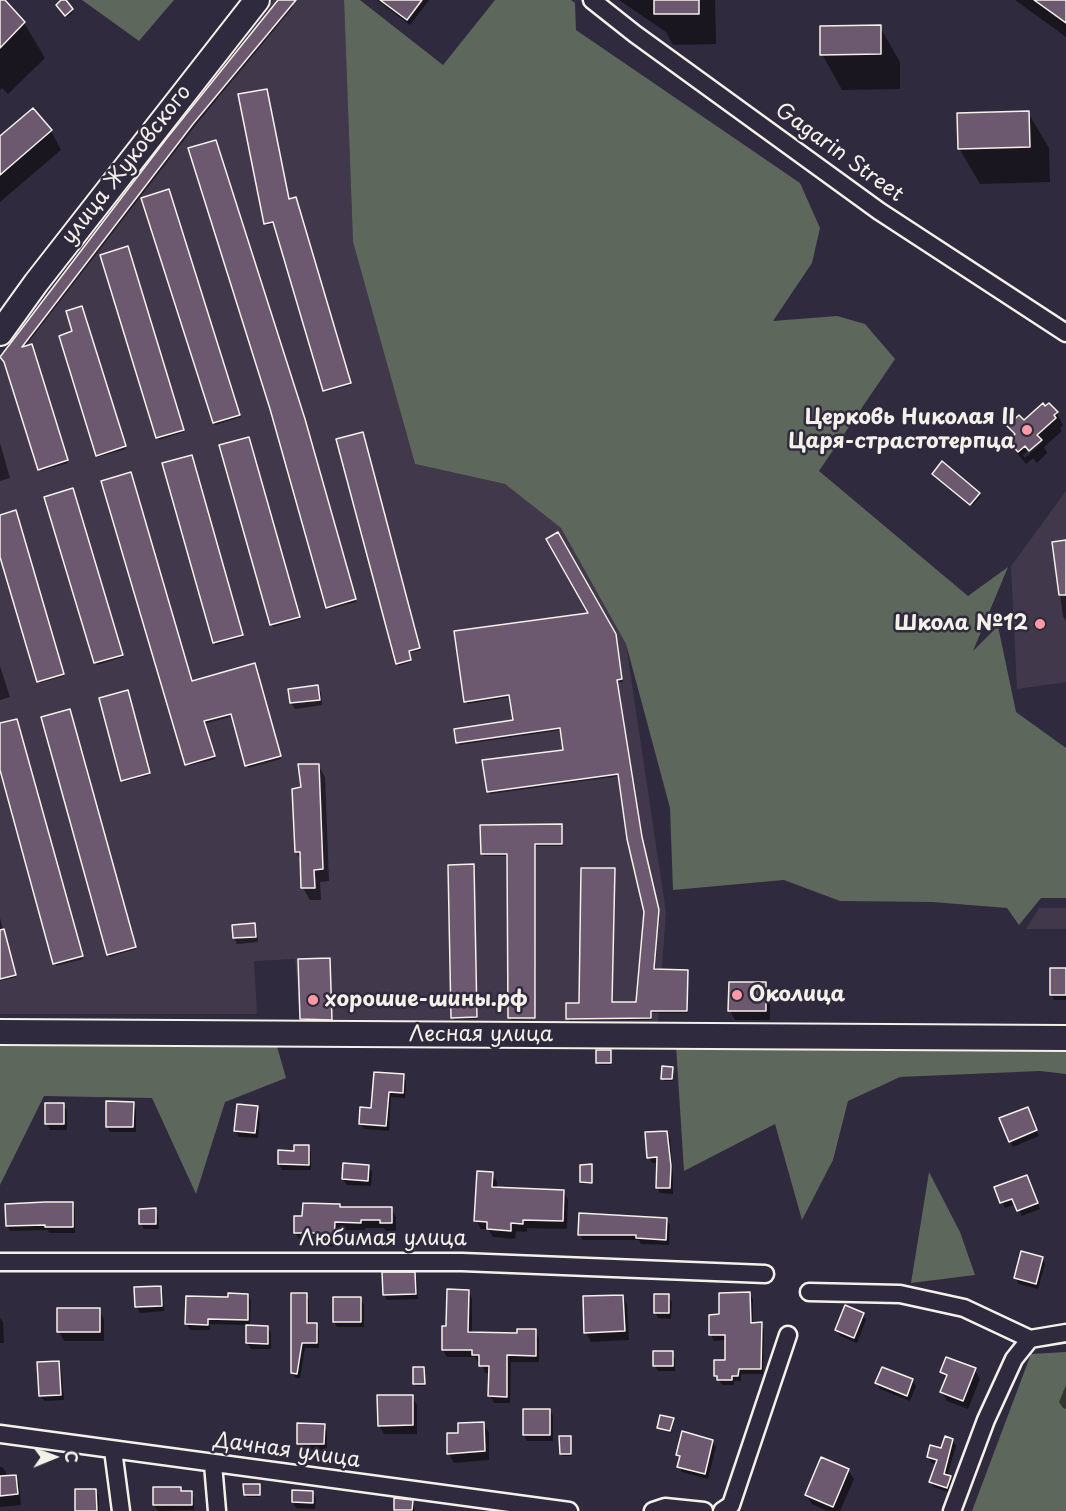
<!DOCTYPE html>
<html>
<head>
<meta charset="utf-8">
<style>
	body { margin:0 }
	#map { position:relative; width:1066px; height:1511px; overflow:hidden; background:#2f2a3d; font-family:"Playpen Sans",sans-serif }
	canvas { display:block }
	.north { position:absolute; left:24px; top:1427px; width:60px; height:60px; -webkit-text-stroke:4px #2f2a3d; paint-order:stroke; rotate:89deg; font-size:16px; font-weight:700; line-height:24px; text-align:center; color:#f4f1e8 }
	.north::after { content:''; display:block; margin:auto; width:21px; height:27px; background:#f4f1e8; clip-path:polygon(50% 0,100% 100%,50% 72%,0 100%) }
</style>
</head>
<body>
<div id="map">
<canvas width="1066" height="1511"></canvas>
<div class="north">С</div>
</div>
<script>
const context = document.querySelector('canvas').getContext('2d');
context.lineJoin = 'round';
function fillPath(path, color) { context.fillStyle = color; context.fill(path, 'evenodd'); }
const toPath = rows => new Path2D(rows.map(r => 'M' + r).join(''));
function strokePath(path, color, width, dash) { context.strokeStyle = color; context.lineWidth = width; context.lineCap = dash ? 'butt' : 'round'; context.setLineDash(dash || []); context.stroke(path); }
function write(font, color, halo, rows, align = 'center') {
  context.font = font + ' "Playpen Sans",sans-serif'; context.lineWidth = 5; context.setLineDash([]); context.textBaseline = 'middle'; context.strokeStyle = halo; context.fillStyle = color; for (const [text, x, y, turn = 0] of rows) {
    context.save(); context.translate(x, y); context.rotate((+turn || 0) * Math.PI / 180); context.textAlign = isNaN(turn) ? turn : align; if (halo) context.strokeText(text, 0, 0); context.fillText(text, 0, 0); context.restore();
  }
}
const built = toPath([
	[273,0,344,0,353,242,415,464,505,484,561,528,626,644,666,912,658,1022,334,1025,301,1027,295,959,254,961,257,1014,0,1014,0,355,191,102],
	[1066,491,1066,682,1017,689,1011,566],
	[1039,908,1066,908,1066,929,1026,929]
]);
const green = toPath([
	[82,0,174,0,139,41],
	[344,0,360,0,443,65,495,0,571,0,575,3,576,30,800,183,820,228,812,263,773,321,837,316,865,324,895,359,819,471,968,596,1008,567,973,651,998,626,1016,712,1066,748,1066,898,1041,898,1019,925,1007,908,932,902,840,901,784,880,673,890,670,808,626,644,561,528,505,484,415,464,353,242],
	[276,1043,286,1078,225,1102,196,1194,152,1098,44,1096,0,1185,0,1044],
	[676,1046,1066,1050,1066,1074,1040,1071,900,1077,848,1101,833,1160,802,1220,775,1124,684,1171],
	[929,1172,960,1232,975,1275,911,1283],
	[1066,1352,1066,1511,972,1511,1031,1354]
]);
const shadow = toPath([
	[64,0,73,12,67,17,59,8],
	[280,0,287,0,293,7,194,127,24,348,32,348,68,463,41,471,6,363,1,358,168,139],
	[377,0,429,0,410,25],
	[619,0,715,0,716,44,673,45,666,32],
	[1015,0,1066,0,1066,37],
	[0,3,24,23,45,58,8,94,2,88,0,90],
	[880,27,900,62,900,89,842,90,822,54],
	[1028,113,1049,148,1050,182,980,184,959,148],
	[51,131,61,150,0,202,0,138],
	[170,193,241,417,215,425,143,199],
	[289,201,297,201,351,385,325,392,275,224,267,225,265,223],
	[129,250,184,432,159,440,102,256],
	[83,310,126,449,98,457,74,332],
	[1056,412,1063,425,1060,428,1062,431,1044,447,1047,453,1037,463,1033,458,1026,464,1017,453,1010,441,1015,436,1009,426],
	[1042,438,1042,442,1025,458,1023,455],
	[306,423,356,602,329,609,327,607],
	[364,436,421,650,409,653,411,662,398,666],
	[250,441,300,619,273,627,272,625],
	[0,443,10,478,0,481],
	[192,459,243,637,215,645,164,464],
	[935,476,979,494,981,496,972,506],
	[74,492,123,657,97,665,46,498],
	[17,514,64,676,40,683,0,551,0,517],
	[558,534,617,638,623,682,617,682,643,841,660,913,655,971,687,971,688,1013,652,1013,652,1020,569,1021,568,1019,567,1004,580,1004,614,870,612,1004,637,1003,646,912,620,776,490,794,488,792,565,751,562,730,459,745,458,743,514,722,511,697,467,704,466,701,590,614],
	[1066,542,1066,621,1063,616,1053,543],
	[0,666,10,697,0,700],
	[256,667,281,759,248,768,233,716,204,724,215,759,188,766,192,682],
	[317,686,321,692,322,705,295,709,291,703,290,690],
	[129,694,150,775,123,782,122,780],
	[71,713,136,949,109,957,108,955],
	[18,723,83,959,56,966,0,764,0,725],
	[318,765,325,777,329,881,320,882,321,900,310,900,303,888,302,862,296,852,294,790,302,788],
	[561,826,563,846,535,846,536,1019,511,1020,509,856,484,856,482,854],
	[473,866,478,1019,454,1020,453,1017],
	[0,918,16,977,0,981],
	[254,925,257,931,258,942,237,944,234,938,233,926],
	[329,960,331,1022,302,1021,301,1019],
	[1066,970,1066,1000,1054,1000,1051,994],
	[765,984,770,993,770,1020,735,1020,730,1011],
	[610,1052,611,1065,599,1065,597,1062],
	[672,1068,673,1081,664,1081,663,1078],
	[403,1076,406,1081,405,1098,391,1097,389,1131,364,1129,361,1124],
	[133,1103,136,1109,136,1132,110,1132,107,1126],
	[47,1105,63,1105,67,1110,67,1130,50,1130,47,1124],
	[257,1108,260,1114,258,1138,239,1137,236,1131],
	[1030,1115,1039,1136,1013,1147,1010,1141],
	[666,1132,670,1138,673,1173,673,1194,660,1193,657,1188,658,1163,652,1163,649,1157],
	[308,1146,311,1152,311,1170,282,1170,279,1164],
	[368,1166,372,1172,371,1186,347,1185,343,1179],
	[591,1166,593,1184,582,1184,581,1182],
	[492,1174,497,1182,497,1189,563,1191,568,1200,567,1229,527,1228,527,1232,516,1231,515,1239,493,1237,488,1229,481,1229,476,1220],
	[1030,1182,1040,1209,1022,1216,1016,1204,1005,1208,996,1188],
	[72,1203,75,1209,75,1233,49,1233,48,1230,10,1231,7,1225],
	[341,1208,391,1209,396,1217,396,1231,386,1231,384,1228,365,1228,365,1230,338,1230,338,1247,324,1246,321,1241,300,1241,295,1232],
	[155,1210,158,1216,159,1229,144,1229,141,1224],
	[666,1220,670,1225,669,1245,641,1244,639,1240,583,1240,580,1234],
	[1042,1258,1045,1264,1038,1289,1019,1284,1015,1278],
	[414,1274,417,1280,418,1299,387,1300,384,1294],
	[160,1288,163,1293,164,1311,140,1313,137,1307],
	[468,1291,472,1298,472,1334,518,1335,535,1331,539,1338,539,1362,511,1362,510,1403,494,1403,490,1396,491,1373,485,1373,481,1362,478,1362,475,1357,447,1357,443,1350,448,1327],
	[749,1293,753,1299,753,1324,761,1324,764,1329,763,1374,741,1374,741,1381,734,1381,734,1385,722,1385,716,1376,727,1361,726,1340,714,1341,711,1335,710,1316,721,1316],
	[248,1295,251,1301,250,1327,267,1327,271,1333,271,1349,251,1349,247,1343,247,1325,210,1324,210,1330,190,1330,187,1324,229,1299],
	[306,1295,309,1300,309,1325,316,1325,319,1330,319,1348,305,1348,300,1378,296,1378,292,1373],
	[622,1296,627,1305,629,1340,591,1342,586,1333],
	[668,1296,672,1302,671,1319,658,1318,655,1312],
	[360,1299,364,1305,364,1327,337,1327,334,1321],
	[99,1310,104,1319,104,1341,64,1341,59,1332],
	[863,1314,866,1320,857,1343,840,1336,837,1330],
	[0,1318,3,1322,4,1343,0,1343],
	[672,1353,675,1359,675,1371,658,1371,655,1366],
	[58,1362,61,1368,64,1400,44,1401,41,1396],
	[424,1369,425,1386,416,1386,415,1384],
	[975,1370,980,1379,968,1409,947,1401,942,1392,946,1380,942,1372],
	[912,1380,916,1386,910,1401,880,1389,877,1383],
	[1066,1385,1066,1409,1063,1408,1059,1402],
	[412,1396,417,1405,417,1434,384,1434,379,1425],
	[524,1411,550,1411,553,1416,553,1441,527,1441,524,1435],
	[673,1420,674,1422,671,1433,660,1430,658,1427],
	[483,1424,489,1433,489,1460,454,1463,449,1454,460,1434],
	[324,1425,327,1431,327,1450,301,1449,298,1443],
	[570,1437,572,1456,562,1456,561,1454],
	[952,1440,956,1446,947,1476,953,1483,950,1493,934,1487,930,1482,937,1464,932,1463,928,1457,942,1450],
	[712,1441,716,1447,708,1479,682,1472,679,1466,680,1460,677,1455],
	[0,1467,2,1467,6,1472,6,1477,15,1476,19,1482,21,1505,0,1507],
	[848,1470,854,1479,840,1511,827,1511,812,1504,806,1495],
	[259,1485,260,1497,247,1497,245,1495],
	[180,1488,183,1492,191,1492,194,1498,194,1510,158,1511,154,1505],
	[95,1490,99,1496,99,1511,77,1511],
	[312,1492,316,1498,315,1509,296,1508,293,1502],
	[412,1502,415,1511,397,1511,396,1509]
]);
const building = toPath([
	[0,0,5,0,25,22,0,48,0,0],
	[61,0,66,0,73,9,65,16,56,5,61,0],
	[278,0,296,0,193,124,22,347,32,344,68,460,38,470,4,362,0,357,167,138,278,0],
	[380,0,422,0,407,20,380,0],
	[654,0,699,0,699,14,654,14,654,0],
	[1034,0,1066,0,1066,23,1034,0],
	[881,25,881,54,820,55,820,26,881,25],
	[267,89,289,199,296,197,351,383,323,391,273,222,264,224,238,94,267,89],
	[33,108,52,130,0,175,0,136,33,108],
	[1029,111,1030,147,958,149,957,113,1029,111],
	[216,140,305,419,356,599,326,608,270,409,188,148,216,140],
	[169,189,240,415,213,423,141,198,169,189],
	[128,246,184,430,156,438,100,255,128,246],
	[82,306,126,446,96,456,59,336,72,331,66,311,82,306],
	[1043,403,1045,406,1049,403,1058,412,1054,415,1056,418,1037,435,1042,440,1029,451,1025,446,1018,452,1008,441,1015,434,1007,426,1019,415,1024,420,1043,403],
	[363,432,420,648,409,651,411,660,396,664,336,439,363,432],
	[249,437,300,617,270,625,219,445,249,437],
	[192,455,243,635,213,643,162,463,192,455],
	[942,461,980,493,970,505,932,474,942,461],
	[131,472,192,681,255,663,281,756,245,766,231,714,204,721,215,756,185,765,101,481,131,472],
	[73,488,123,655,94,663,44,497,73,488],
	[16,510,64,674,37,682,0,557,0,515,16,510],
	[558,532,616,634,622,679,617,680,642,837,659,910,654,969,688,970,687,1011,651,1011,651,1018,566,1019,566,1003,579,1003,581,868,615,868,612,1002,636,1002,644,912,627,839,618,774,487,792,482,760,563,750,560,728,456,743,454,729,513,720,509,695,464,702,454,631,588,613,546,539,558,532],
	[1066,540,1066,595,1059,595,1052,542,1066,540],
	[318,685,320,700,290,703,288,689,318,685],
	[128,690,150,773,121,781,99,698,128,690],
	[70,709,136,947,107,955,41,717,70,709],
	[17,719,83,956,53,964,0,770,0,723,17,719],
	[298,764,319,764,323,869,314,870,315,888,301,888,300,852,295,852,292,789,301,787,298,764],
	[562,824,562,844,535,844,535,1018,508,1018,507,854,481,854,480,825,562,824],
	[474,864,477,1017,451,1018,448,865,474,864],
	[255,923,256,937,233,938,232,925,255,923],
	[4,929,16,975,0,979,0,930,4,929],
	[330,958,332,1020,300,1019,298,959,330,958],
	[1050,968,1066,968,1066,995,1050,995,1050,968],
	[729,982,766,982,766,1011,728,1011,729,982],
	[596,1050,611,1050,611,1063,596,1063,596,1050],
	[662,1066,673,1067,672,1079,661,1079,662,1066],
	[374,1072,404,1074,403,1093,389,1092,386,1126,359,1124,360,1107,371,1108,374,1072],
	[106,1101,134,1102,133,1127,106,1127,106,1101],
	[45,1103,64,1103,64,1124,45,1124,45,1103],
	[237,1104,258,1106,255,1133,234,1131,237,1104],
	[1028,1107,1037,1130,1009,1142,999,1118,1028,1107],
	[667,1131,671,1166,670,1188,656,1188,657,1157,647,1158,645,1132,667,1131],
	[294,1145,309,1145,309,1165,278,1164,278,1150,294,1151,294,1145],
	[343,1163,369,1165,368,1181,342,1179,343,1163],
	[592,1164,592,1183,580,1182,580,1165,592,1164],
	[477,1171,493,1172,492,1187,564,1190,563,1221,523,1220,523,1224,511,1223,511,1231,487,1229,487,1222,474,1221,477,1171],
	[1027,1175,1038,1203,1017,1211,1012,1199,1000,1203,994,1187,1027,1175],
	[45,1202,73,1202,73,1227,45,1227,45,1225,6,1226,5,1204,45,1202],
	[303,1203,340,1204,340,1207,392,1207,392,1223,380,1223,380,1220,361,1220,361,1223,335,1222,334,1239,318,1239,318,1233,294,1233,294,1216,302,1216,303,1203],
	[156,1208,156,1224,139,1224,139,1209,156,1208],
	[579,1213,667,1218,666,1240,636,1238,636,1235,578,1235,579,1213],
	[1021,1251,1043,1257,1036,1284,1014,1278,1021,1251],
	[382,1272,415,1272,416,1294,383,1295,382,1272],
	[161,1286,162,1306,135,1307,134,1287,161,1286],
	[447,1289,469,1290,468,1332,517,1333,517,1329,536,1329,536,1356,507,1355,507,1397,488,1396,489,1366,479,1366,479,1355,472,1355,472,1350,442,1350,442,1326,446,1326,447,1289],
	[750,1292,751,1323,762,1322,761,1369,739,1369,738,1376,732,1376,732,1380,717,1380,717,1376,714,1376,714,1360,725,1360,725,1335,709,1335,709,1315,719,1314,719,1293,750,1292],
	[228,1293,248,1294,248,1320,208,1319,208,1325,185,1324,186,1296,228,1297,228,1293],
	[291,1293,307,1293,307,1323,317,1323,317,1343,302,1343,297,1374,291,1373,291,1293],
	[654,1294,669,1294,669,1313,654,1313,654,1294],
	[623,1295,625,1331,584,1333,583,1296,623,1295],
	[333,1297,361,1297,361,1322,333,1322,333,1297],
	[845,1305,864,1313,854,1338,835,1330,845,1305],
	[57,1308,100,1308,100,1332,57,1332,57,1308],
	[246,1325,268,1326,268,1344,246,1343,246,1325],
	[653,1351,673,1351,673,1366,653,1366,653,1351],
	[946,1357,976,1368,963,1401,940,1392,947,1375,940,1372,946,1357],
	[59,1361,61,1395,39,1396,37,1362,59,1361],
	[413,1367,424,1367,425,1384,413,1384,413,1367],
	[882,1367,913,1379,907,1396,875,1383,882,1367],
	[377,1395,413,1395,413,1425,378,1426,377,1395],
	[523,1409,550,1409,550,1435,523,1435,523,1409],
	[660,1415,674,1418,670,1431,657,1428,660,1415],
	[484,1422,485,1451,447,1454,447,1433,458,1433,458,1423,484,1422],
	[297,1423,325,1424,324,1444,297,1444,297,1423],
	[682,1431,713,1440,705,1474,677,1467,680,1456,676,1455,682,1431],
	[559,1436,571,1436,571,1454,560,1454,559,1436],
	[945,1436,953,1439,944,1474,951,1476,947,1488,929,1482,937,1460,927,1457,930,1445,941,1448,945,1436],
	[821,1457,849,1469,833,1507,805,1495,821,1457],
	[16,1475,18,1494,0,1496,0,1476,16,1475],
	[243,1484,260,1484,260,1495,244,1495,243,1484],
	[153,1487,181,1487,181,1491,192,1491,192,1505,153,1505,153,1487],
	[75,1489,96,1489,97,1511,75,1511,75,1489],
	[292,1490,313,1491,313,1503,292,1502,292,1490],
	[394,1498,413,1500,412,1510,394,1510,394,1498]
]);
const street = toPath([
	[592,0,635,34,879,211,1066,333],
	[0,1262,462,1262,765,1274],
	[809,1292,900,1294,964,1308,1030,1339,1066,1333],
	[0,1434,569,1511],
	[113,1450,121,1511],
	[213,1464,217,1511],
	[653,1511,665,1507,704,1511],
	[722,1511,731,1505,788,1335],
	[952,1511,986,1420,1014,1359,1030,1339]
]);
const secondary = toPath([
	[0,333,36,283,257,0],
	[0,1032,1066,1038]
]);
const markers = [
	[1027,430,6,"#ff9aa2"],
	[1040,624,6,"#ff9aa2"],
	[737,995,6,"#ff9aa2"],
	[313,1000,6,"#ff9aa2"]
];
const streetNames = [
	["Gagarin Street",839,153,36],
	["улица Жуковского",127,165,-52],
	["Лесная улица",481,1035],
	["Любимая улица",383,1239],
	["Дачная улица",287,1451,8]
];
const poiNames = [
	["Церковь Николая II",1015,418],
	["Царя-страстотерпца",1015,442],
	["Школа №12",1028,624],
	["Околица",749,995,"left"],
	["хорошие-шины.рф",325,1000,"left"]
];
fillPath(built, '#41384c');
fillPath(green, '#5d675b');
fillPath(shadow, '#0007');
fillPath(building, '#6c586f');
strokePath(building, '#f4f1e8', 1.5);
strokePath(street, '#f4f1e8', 21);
strokePath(secondary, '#f4f1e8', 28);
strokePath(street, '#2f2a3d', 16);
strokePath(secondary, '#2f2a3d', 24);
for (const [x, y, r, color] of markers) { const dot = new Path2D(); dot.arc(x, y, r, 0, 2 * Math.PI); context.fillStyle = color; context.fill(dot); strokePath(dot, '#2f2a3d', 2); }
write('21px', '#f4f1e8', '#2f2a3d', streetNames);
write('bold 21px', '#f4f1e8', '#2f2a3d', poiNames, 'right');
</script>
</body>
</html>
